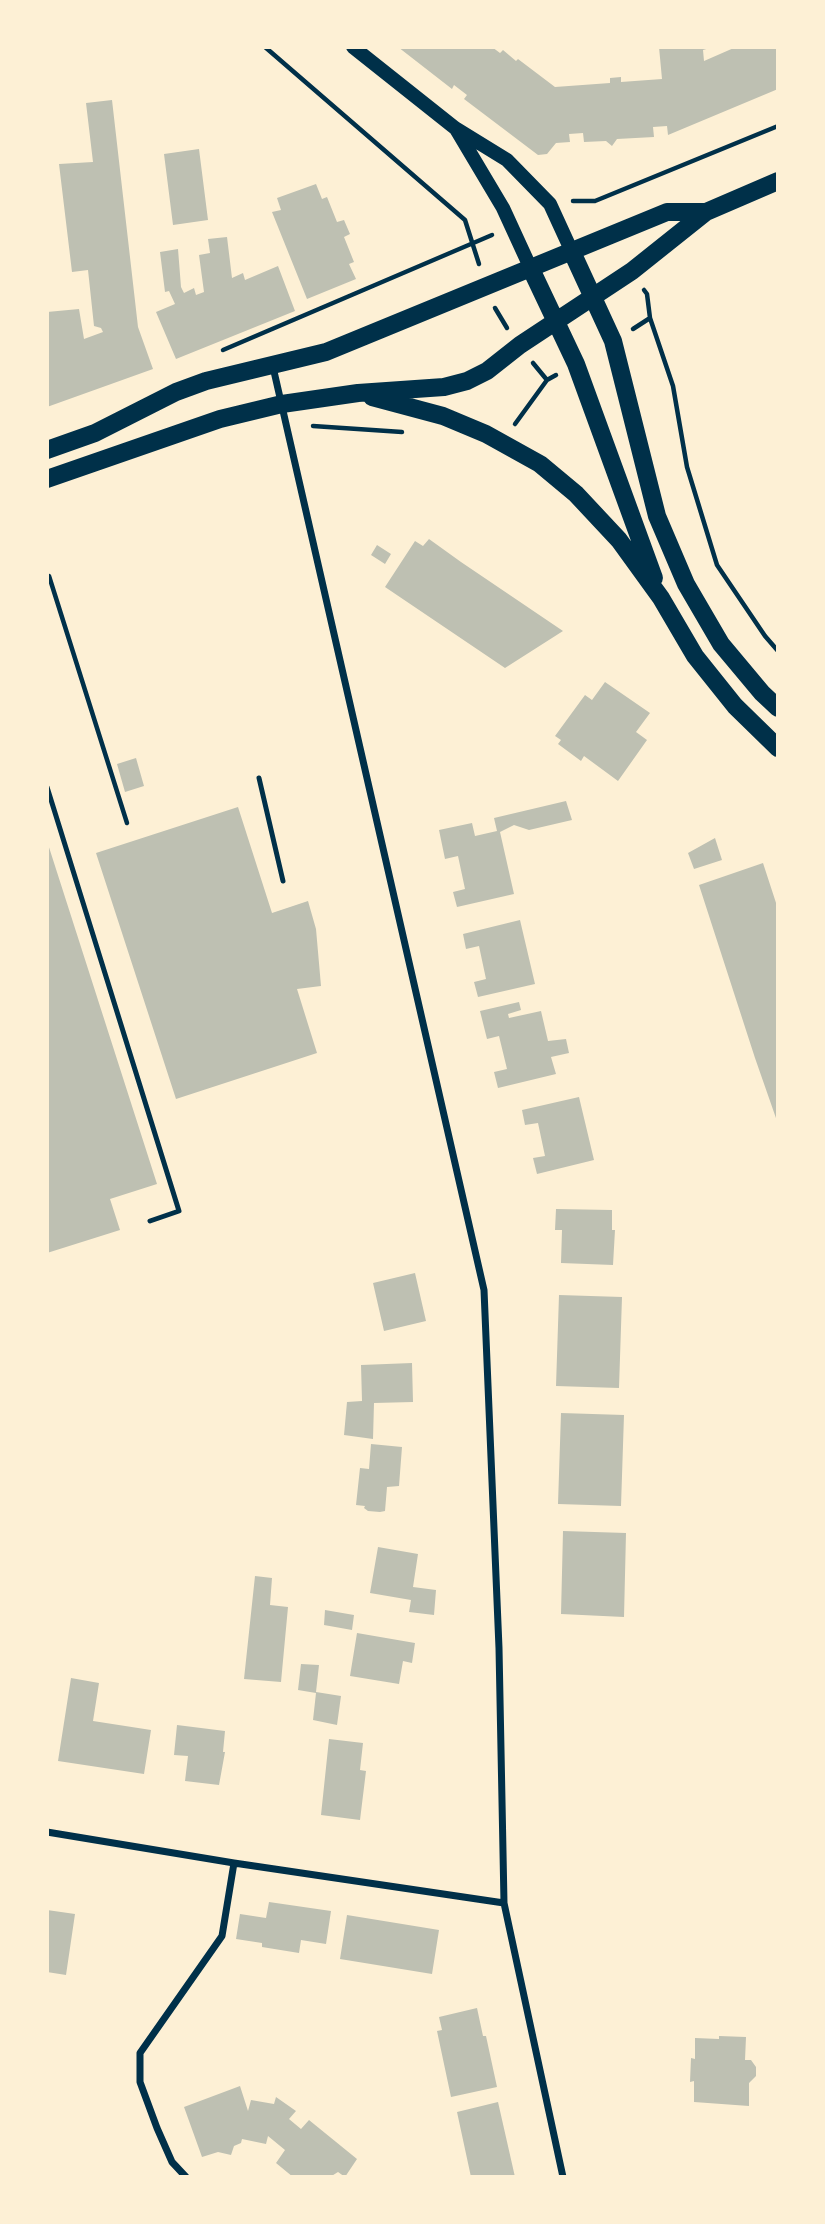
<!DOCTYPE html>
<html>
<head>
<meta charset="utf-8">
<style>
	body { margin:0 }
	#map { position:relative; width:825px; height:2224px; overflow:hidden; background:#fdf0d5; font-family:"PT Sans Narrow",sans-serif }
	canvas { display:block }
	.frame { position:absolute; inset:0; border:49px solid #fdf0d5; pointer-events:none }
</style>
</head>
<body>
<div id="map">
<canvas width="825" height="2224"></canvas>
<div class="frame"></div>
</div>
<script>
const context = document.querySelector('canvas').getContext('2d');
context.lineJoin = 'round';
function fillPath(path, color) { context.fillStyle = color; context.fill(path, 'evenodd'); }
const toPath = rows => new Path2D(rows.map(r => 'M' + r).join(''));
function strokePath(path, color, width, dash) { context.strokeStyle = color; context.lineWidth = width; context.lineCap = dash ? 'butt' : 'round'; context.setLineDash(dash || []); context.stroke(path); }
const building = toPath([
	[398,47,492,47,500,53,503,50,516,61,518,59,555,87,610,83,610,78,621,77,621,82,662,79,659,47,713,47,703,50,704,61,736,47,778,47,778,89,668,135,667,126,653,127,654,137,617,139,612,146,606,141,584,142,583,133,569,134,570,142,556,143,547,154,538,155,464,99,467,95,454,85,452,89],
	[112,100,138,327,153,369,47,407,47,312,79,309,84,339,103,332,101,328,94,326,88,270,72,272,59,164,93,162,86,103],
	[199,149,208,220,173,225,164,154],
	[316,184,322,199,327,197,337,222,344,220,350,234,344,237,354,262,349,264,356,279,307,299,272,212,281,210,277,198],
	[227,237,232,278,243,273,245,280,278,266,295,311,176,359,156,312,175,304,169,291,165,292,160,252,178,249,181,287,184,293,194,288,196,295,204,292,199,255,210,253,208,239],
	[429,539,461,562,563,631,505,668,385,587,415,541,423,546],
	[377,545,391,554,385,564,371,555],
	[605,682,650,713,636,732,647,740,618,781,584,756,581,761,558,744,561,740,555,736,585,695,592,700],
	[136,758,144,786,125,792,117,764],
	[566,801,572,820,529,830,514,825,500,832,514,894,457,907,453,892,465,889,458,856,445,859,439,830,472,823,475,836,497,831,494,818],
	[238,807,272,913,308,901,316,929,321,986,297,989,317,1053,176,1099,96,853],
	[715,838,722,860,694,869,688,853],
	[47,841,157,1184,110,1199,120,1230,47,1253],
	[763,863,778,909,777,1121,755,1058,699,885],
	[520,920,535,984,478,997,474,982,486,979,479,946,466,949,463,934],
	[519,1002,521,1010,508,1014,509,1018,541,1011,548,1041,566,1039,569,1053,551,1057,556,1074,498,1088,494,1072,507,1069,499,1036,487,1039,480,1011],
	[579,1097,594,1160,537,1174,533,1158,545,1156,538,1123,525,1125,522,1110],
	[556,1209,612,1210,612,1230,615,1230,613,1265,561,1263,562,1230,555,1230],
	[415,1273,426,1321,384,1331,373,1283],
	[559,1295,622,1297,619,1388,556,1386],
	[412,1363,413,1402,374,1403,373,1439,344,1435,347,1402,362,1401,361,1365],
	[561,1413,624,1415,621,1506,558,1504],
	[371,1444,402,1447,399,1486,387,1487,385,1511,380,1512,368,1511,364,1508,365,1506,356,1505,360,1468,369,1469],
	[563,1531,626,1533,624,1617,561,1614],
	[378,1547,418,1554,413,1587,436,1590,434,1615,409,1612,411,1600,370,1593],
	[255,1576,272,1578,270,1605,288,1607,281,1682,244,1679],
	[325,1610,354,1615,352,1630,324,1625],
	[357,1633,415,1643,412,1663,403,1661,399,1684,350,1676],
	[301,1664,319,1665,316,1692,341,1696,337,1725,313,1720,316,1693,298,1690],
	[71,1678,99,1683,93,1721,151,1730,144,1774,58,1761],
	[177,1725,225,1731,223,1752,225,1752,219,1785,185,1781,188,1756,174,1755],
	[329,1739,363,1743,360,1770,366,1771,360,1820,321,1815],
	[269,1902,331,1911,326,1944,301,1940,299,1953,262,1947,262,1943,236,1939,240,1914,266,1918],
	[47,1910,75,1914,66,1975,47,1972],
	[347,1915,439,1930,432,1974,340,1959],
	[477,2008,483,2036,486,2036,497,2087,451,2097,437,2031,442,2030,439,2017],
	[719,2036,746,2037,745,2060,751,2060,756,2067,756,2076,749,2083,749,2106,694,2102,694,2081,690,2082,691,2058,695,2059,695,2038,719,2039],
	[240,2086,248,2111,251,2100,274,2104,276,2097,296,2111,289,2119,301,2129,309,2120,357,2159,345,2177,338,2172,330,2177,293,2177,276,2163,285,2150,268,2136,266,2144,242,2139,241,2143,234,2146,231,2155,218,2152,202,2157,184,2107],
	[498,2102,515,2177,471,2177,457,2112]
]);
const path = toPath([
	[265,47,465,220,479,264],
	[573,201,595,201,778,126],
	[644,290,647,294,650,318,673,386,687,467,717,565,765,636,778,651],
	[495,308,507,328],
	[633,329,650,318],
	[223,350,492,235],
	[533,363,547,380],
	[515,424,547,380,556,375],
	[313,426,402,432],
	[49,576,127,823]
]);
const service = toPath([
	[259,778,283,881],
	[47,787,179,1211,150,1221]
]);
const minor = toPath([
	[273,367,484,1290,499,1648,504,1903,563,2177],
	[47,1832,234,1863,504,1903],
	[186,2177,172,2162,157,2128,140,2082,140,2053,222,1936,234,1863]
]);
const secondary = toPath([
	[353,47,455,128,507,160,550,204,572,252],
	[456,129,503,208,531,269]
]);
const primary = toPath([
	[572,252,613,341,657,516,686,584,721,644,762,693,778,708],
	[531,269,576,364,654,578],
	[372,397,443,416,486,434,540,464,576,494,619,540,661,598,695,656,735,706,778,748],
	[47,450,95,433,176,392,206,381,326,352,667,212,706,212],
	[47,479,220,419,282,404,358,393,444,387,467,381,487,371,520,345,632,271,706,212,778,181]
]);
fillPath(building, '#bec0b2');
strokePath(path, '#003049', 4.5);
strokePath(service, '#003049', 5);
strokePath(minor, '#003049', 7);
strokePath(secondary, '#003049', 14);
strokePath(primary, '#003049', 18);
</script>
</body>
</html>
